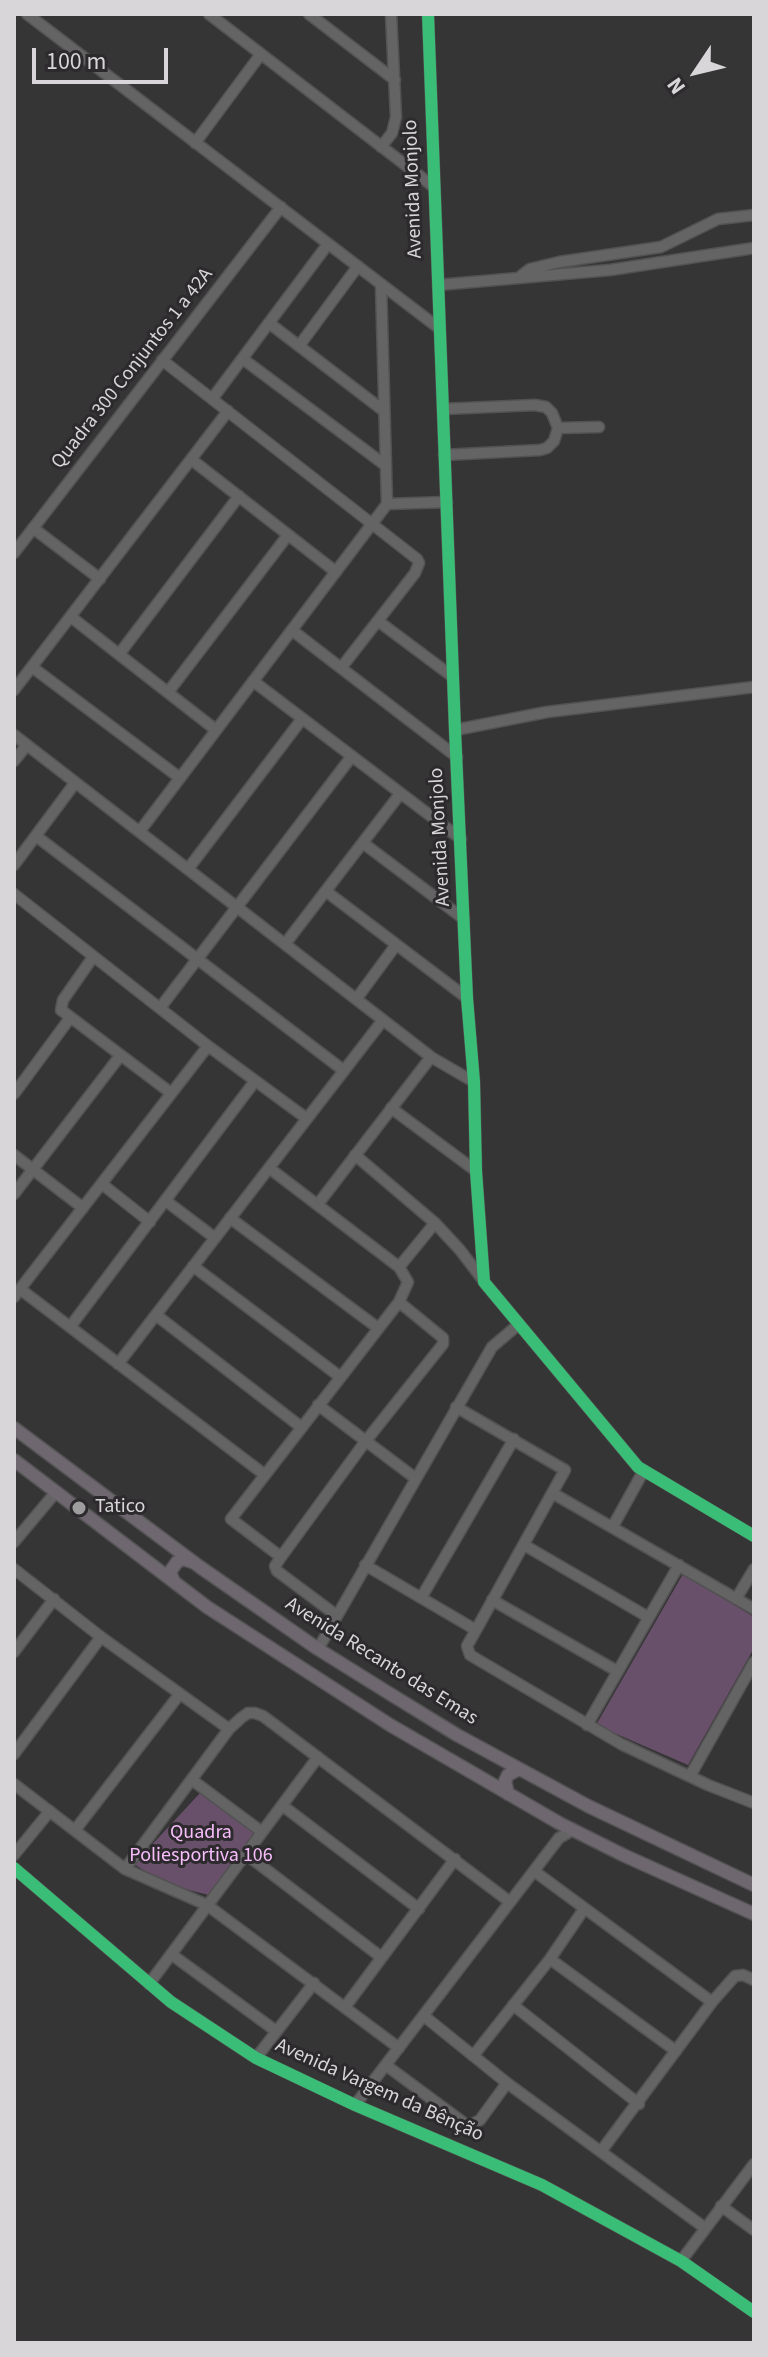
<!DOCTYPE html>
<html>
<head>
<meta charset="utf-8">
<style>
	body { margin:0 }
	#map { position:relative; width:768px; height:2357px; overflow:hidden; background:#363536; font-family:"Source Sans 3",sans-serif }
	canvas { display:block }
	.frame { position:absolute; inset:0; border:16px solid #d8d6d8; pointer-events:none }
	.north { position:absolute; left:656px; top:32px; width:80px; height:80px; -webkit-text-stroke:6px #2d2a2d; paint-order:stroke; rotate:235deg; font-size:22px; font-weight:700; line-height:32px; text-align:center; color:#d8d6d8 }
	.north::after { content:''; display:block; margin:auto; width:28px; height:36px; background:#d8d6d8; clip-path:polygon(50% 0,100% 100%,50% 72%,0 100%) }
	.scale { position:absolute; left:32px; top:48px; width:136px; height:36px; box-sizing:border-box; border:4px solid #d8d6d8; border-top:0; padding-left:10px; font-size:24px; line-height:28px; white-space:nowrap; color:#d8d6d8; -webkit-text-stroke:6px #2d2a2d; paint-order:stroke }
</style>
</head>
<body>
<div id="map">
<canvas width="768" height="2357"></canvas>
<div class="frame"></div>
<div class="north">N</div>
<div class="scale">100 m</div>
</div>
<script>
const context = document.querySelector('canvas').getContext('2d');
context.lineJoin = 'round';
function fillPath(path, color) { context.fillStyle = color; context.fill(path, 'evenodd'); }
const toPath = rows => new Path2D(rows.map(r => 'M' + r).join(''));
function strokePath(path, color, width, dash) { context.strokeStyle = color; context.lineWidth = width; context.lineCap = dash ? 'butt' : 'round'; context.setLineDash(dash || []); context.stroke(path); }
function write(font, color, halo, rows, align = 'center') {
  context.font = font + ' "Source Sans 3",sans-serif'; context.lineWidth = 6; context.setLineDash([]); context.textBaseline = 'middle'; context.strokeStyle = halo; context.fillStyle = color; for (const [text, x, y, turn = 0] of rows) {
    context.save(); context.translate(x, y); context.rotate((+turn || 0) * Math.PI / 180); context.textAlign = isNaN(turn) ? turn : align; if (halo) context.strokeText(text, 0, 0); context.fillText(text, 0, 0); context.restore();
  }
}
const green = toPath([
	[683,1574,754,1617,754,1648,688,1765,596,1725],
	[201,1792,257,1833,209,1895,165,1884,134,1864]
]);
const minor = toPath([
	[27,14,440,329],
	[209,14,434,187],
	[309,14,395,80],
	[428,14,455,730,467,998,474,1082,476,1171,484,1282,638,1467,754,1536],
	[195,143,261,54],
	[381,147,392,133,396,117,391,14],
	[521,276,530,269,559,262,661,247,718,219,754,215],
	[438,285,610,270,754,248],
	[269,323,384,411],
	[299,346,358,266],
	[243,359,385,465],
	[162,360,417,559,419,563,415,573,341,668,293,631],
	[212,399,328,244],
	[443,409,535,405,546,407,552,413,558,428,554,441,547,448,540,450,444,455],
	[558,428,599,427],
	[192,460,336,572],
	[387,504,447,502],
	[33,528,100,579],
	[14,553,281,207],
	[71,617,216,730],
	[378,621,453,677],
	[120,653,239,496],
	[32,667,180,778],
	[341,668,457,757],
	[253,681,461,839],
	[14,690,228,411],
	[169,691,288,535],
	[455,730,547,712,754,687],
	[14,735,431,1057,474,1082],
	[14,761,27,745],
	[140,831,387,504,381,284],
	[36,836,343,1070],
	[363,843,464,919],
	[14,865,75,783],
	[188,869,302,719],
	[327,892,467,998],
	[14,894,208,1046,306,1118],
	[285,944,400,794],
	[93,957,63,1000,61,1010,171,1093],
	[357,998,396,945],
	[160,1008,352,756],
	[14,1094,70,1018],
	[391,1108,476,1171],
	[14,1155,83,1208],
	[355,1155,435,1223,460,1250,483,1280],
	[102,1184,150,1222],
	[14,1194,120,1056],
	[166,1201,215,1238],
	[318,1204,431,1057],
	[230,1218,378,1328],
	[193,1266,339,1376],
	[399,1267,435,1223],
	[20,1289,208,1046],
	[14,1297,20,1289,265,1475,231,1519,281,1557,275,1566,277,1571,336,1615],
	[156,1315,301,1427],
	[70,1327,255,1081],
	[118,1364,383,1020],
	[318,1405,415,1478],
	[456,1407,565,1470,476,1630,467,1646,470,1655,621,1744,708,1785,754,1803],
	[265,1475,399,1302,408,1282,399,1267,269,1168],
	[554,1494,754,1609],
	[613,1526,643,1472],
	[14,1542,56,1492],
	[524,1545,648,1617],
	[281,1557,365,1442,443,1344,443,1338,399,1302],
	[365,1565,476,1630],
	[14,1569,101,1637,229,1729],
	[421,1598,514,1439],
	[736,1599,754,1569],
	[492,1600,617,1671],
	[318,1649,492,1347,519,1324],
	[14,1652,54,1599],
	[587,1725,679,1565],
	[14,1754,101,1637],
	[690,1776,754,1662],
	[192,1780,262,1832],
	[14,1784,125,1869,207,1905,399,2048],
	[283,1806,419,1909],
	[75,1830,179,1695],
	[14,1855,50,1811],
	[247,1855,381,1957],
	[14,1868,171,2002,256,2058,355,2105,542,2185,681,2261,754,2312],
	[125,1869,229,1729,241,1718,248,1713,255,1713,263,1716,510,1902],
	[534,1871,712,2002],
	[171,1954,276,2031],
	[550,1959,676,2051],
	[149,1984,318,1757],
	[513,2005,639,2104],
	[345,2007,455,1859],
	[424,2016,507,2083,705,2228],
	[473,2056,550,1959,584,1909],
	[256,2058,314,1983],
	[387,2066,468,2126,480,2120,507,2083],
	[355,2105,559,1838,573,1830],
	[602,2150,712,2002,735,1976,743,1975,754,1980],
	[721,2206,754,2230],
	[681,2261,754,2164]
]);
const major = toPath([
	[14,1428,200,1567,318,1649,387,1692,457,1735,588,1806,754,1885],
	[14,1460,207,1607,390,1725,559,1823,623,1855,754,1914],
	[174,1582,170,1572,177,1562,183,1559,192,1562],
	[508,1794,505,1781,508,1775,519,1769]
]);
const cycleway = toPath([
	[428,14,455,730,467,998,474,1082,476,1171,484,1282,638,1467,754,1536],
	[14,1868,171,2002,256,2058,355,2105,542,2185,681,2261,754,2312]
]);
const markers = [
	[79,1508,8,"#9f9e9f"]
];
const streetNames = [
	["Avenida Monjolo",414,189,-92],
	["Quadra 300 Conjuntos 1 a 42A",133,369,-52],
	["Avenida Monjolo",441,837,-93],
	["Avenida Recanto das Emas",381,1662,32],
	["Avenida Vargem da Bênção",379,2091,24]
];
const poiNames = [
	["Tatico",95,1508]
];
const parkNames = [
	["Quadra",201,1834],
	["Poliesportiva 106",201,1857]
];
fillPath(green, '#69506a');
strokePath(minor, '#535253', 13);
strokePath(major, '#535253', 15);
strokePath(minor, '#656465', 10);
strokePath(major, '#6e676f', 12);
strokePath(cycleway, '#3abd76', 12);
for (const [x, y, r, color] of markers) { const dot = new Path2D(); dot.arc(x, y, r, 0, 2 * Math.PI); context.fillStyle = color; context.fill(dot); strokePath(dot, '#2d2a2d', 3); }
write('20px', '#d8d6d8', '#2d2a2d', streetNames);
write('20px', '#d8d6d8', '#2d2a2d', poiNames, 'left');
write('20px', '#f7befb', '#2d2a2d', parkNames);
</script>
</body>
</html>
